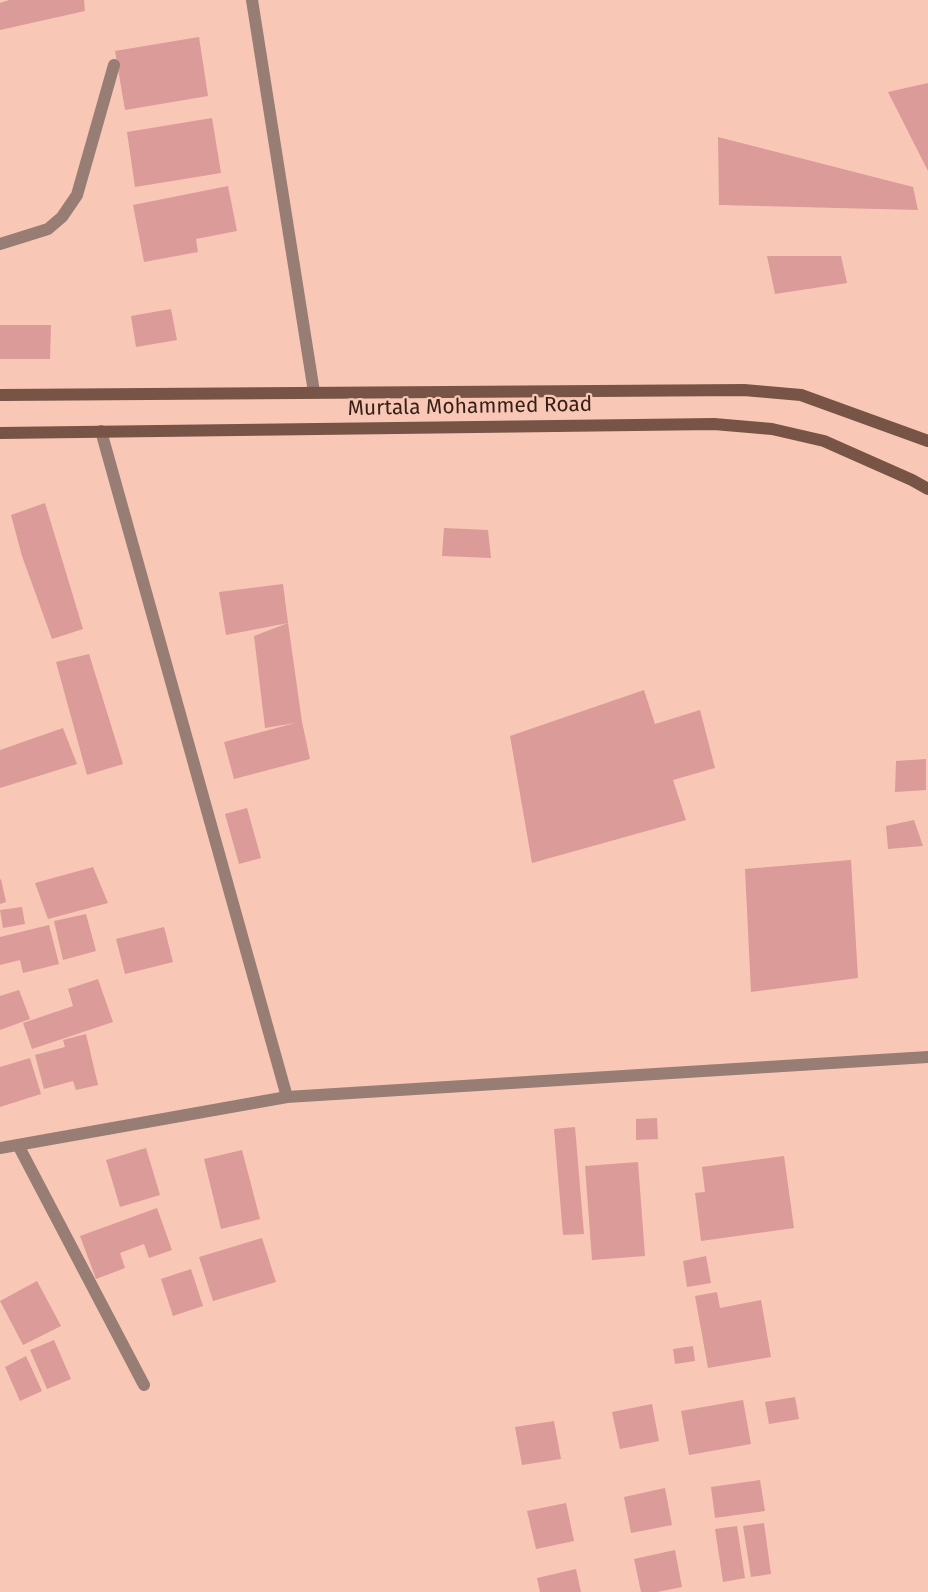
<!DOCTYPE html>
<html>
<head>
<meta charset="utf-8">
<style>
	body { margin:0 }
	canvas { display:block; background:#f8c7b5 }
</style>
</head>
<body>
<canvas width="928" height="1592"></canvas>
<script>
const context = document.querySelector('canvas').getContext('2d');
context.lineJoin = 'round';
function fillPath(path, color) { context.fillStyle = color; context.fill(path, 'evenodd'); }
const toPath = rows => new Path2D(rows.map(r => 'M' + r).join(''));
function strokePath(path, color, width, dash) { context.strokeStyle = color; context.lineWidth = width; context.lineCap = dash ? 'butt' : 'round'; context.setLineDash(dash || []); context.stroke(path); }
function write(font, color, halo, rows, align = 'center') {
  context.font = font + ' "Fira Sans",sans-serif'; context.lineWidth = 4.5; context.setLineDash([]); context.textBaseline = 'middle'; context.strokeStyle = halo; context.fillStyle = color; for (const [text, x, y, turn = 0] of rows) {
    context.save(); context.translate(x, y); context.rotate((+turn || 0) * Math.PI / 180); context.textAlign = isNaN(turn) ? turn : align; if (halo) context.strokeText(text, 0, 0); context.fillText(text, 0, 0); context.restore();
  }
}
const building = toPath([
	[9,0,84,0,85,11,0,30,0,3],
	[199,37,208,96,125,110,115,51],
	[928,83,928,171,888,92],
	[212,118,221,173,135,187,127,132],
	[718,137,913,187,918,210,719,205],
	[228,186,237,231,196,239,198,252,144,262,133,205],
	[767,256,841,256,847,283,775,294],
	[171,309,177,340,136,347,131,316],
	[0,325,51,325,50,359,0,359],
	[45,503,83,629,52,639,22,556,11,515],
	[444,528,488,530,491,558,442,556],
	[283,584,288,623,226,635,219,592],
	[288,623,302,722,310,759,234,779,224,742,295,723,265,728,254,636],
	[89,654,123,764,87,775,56,662],
	[644,690,655,724,700,710,715,768,673,780,686,820,532,863,510,736],
	[63,728,77,764,0,788,0,750],
	[926,759,926,790,895,792,896,761],
	[247,808,261,858,239,864,225,814],
	[914,820,923,846,888,849,886,826],
	[851,860,858,978,751,992,745,869],
	[93,867,108,903,48,919,35,883],
	[1,879,6,902,0,904,0,880],
	[22,907,25,924,3,928,0,910],
	[86,914,96,951,63,960,54,921],
	[49,925,59,964,23,973,20,960,0,965,0,937],
	[164,927,173,962,125,974,116,939],
	[98,979,113,1022,32,1049,23,1023,73,1006,68,989],
	[19,990,30,1019,0,1030,0,996],
	[86,1034,98,1085,76,1090,73,1081,44,1089,35,1055,65,1047,63,1040],
	[30,1058,41,1094,0,1107,0,1067],
	[657,1118,658,1139,636,1140,636,1119],
	[575,1127,584,1234,563,1235,554,1129],
	[146,1148,160,1195,120,1207,106,1160],
	[242,1150,260,1219,221,1229,204,1159],
	[784,1156,794,1228,701,1241,695,1193,705,1192,702,1167],
	[638,1162,645,1256,592,1260,585,1166],
	[157,1208,172,1250,149,1258,144,1244,120,1253,125,1268,96,1279,80,1236],
	[262,1238,276,1282,213,1301,199,1257],
	[706,1256,711,1283,687,1287,683,1261],
	[191,1269,203,1306,173,1316,161,1279],
	[37,1281,61,1326,23,1345,0,1301],
	[717,1292,720,1308,761,1300,771,1357,708,1368,695,1296],
	[54,1340,71,1379,47,1389,30,1350],
	[693,1346,695,1361,675,1364,673,1349],
	[26,1356,42,1391,20,1401,5,1367],
	[795,1397,799,1419,769,1424,765,1402],
	[743,1400,751,1444,689,1455,681,1411],
	[652,1404,659,1441,620,1449,612,1412],
	[554,1421,561,1459,522,1465,515,1427],
	[760,1480,765,1511,715,1518,711,1487],
	[665,1488,672,1525,631,1533,624,1497],
	[566,1503,574,1541,536,1549,527,1511],
	[764,1523,771,1574,751,1577,743,1526],
	[737,1526,745,1578,723,1582,715,1529],
	[675,1550,682,1587,657,1592,641,1592,634,1559],
	[576,1569,581,1592,540,1592,537,1578]
]);
const lane = toPath([
	[0,244,48,229,62,217,77,195,114,65]
]);
const street = toPath([
	[252,0,314,392],
	[101,431,287,1097],
	[18,1145,144,1385],
	[0,1148,287,1097,928,1057]
]);
const secondary = toPath([
	[0,395,744,390,801,395,928,441],
	[0,433,714,424,772,429,824,441,912,480,928,489]
]);
const streetNames = [
	["Murtala Mohammed Road",470,407,-1]
];
fillPath(building, '#db9b99');
strokePath(lane, '#977d74', 12);
strokePath(street, '#977d74', 12);
strokePath(secondary, '#785447', 12);
write('21px', '#361f17', '#f8c7b5', streetNames);
</script>
</body>
</html>
